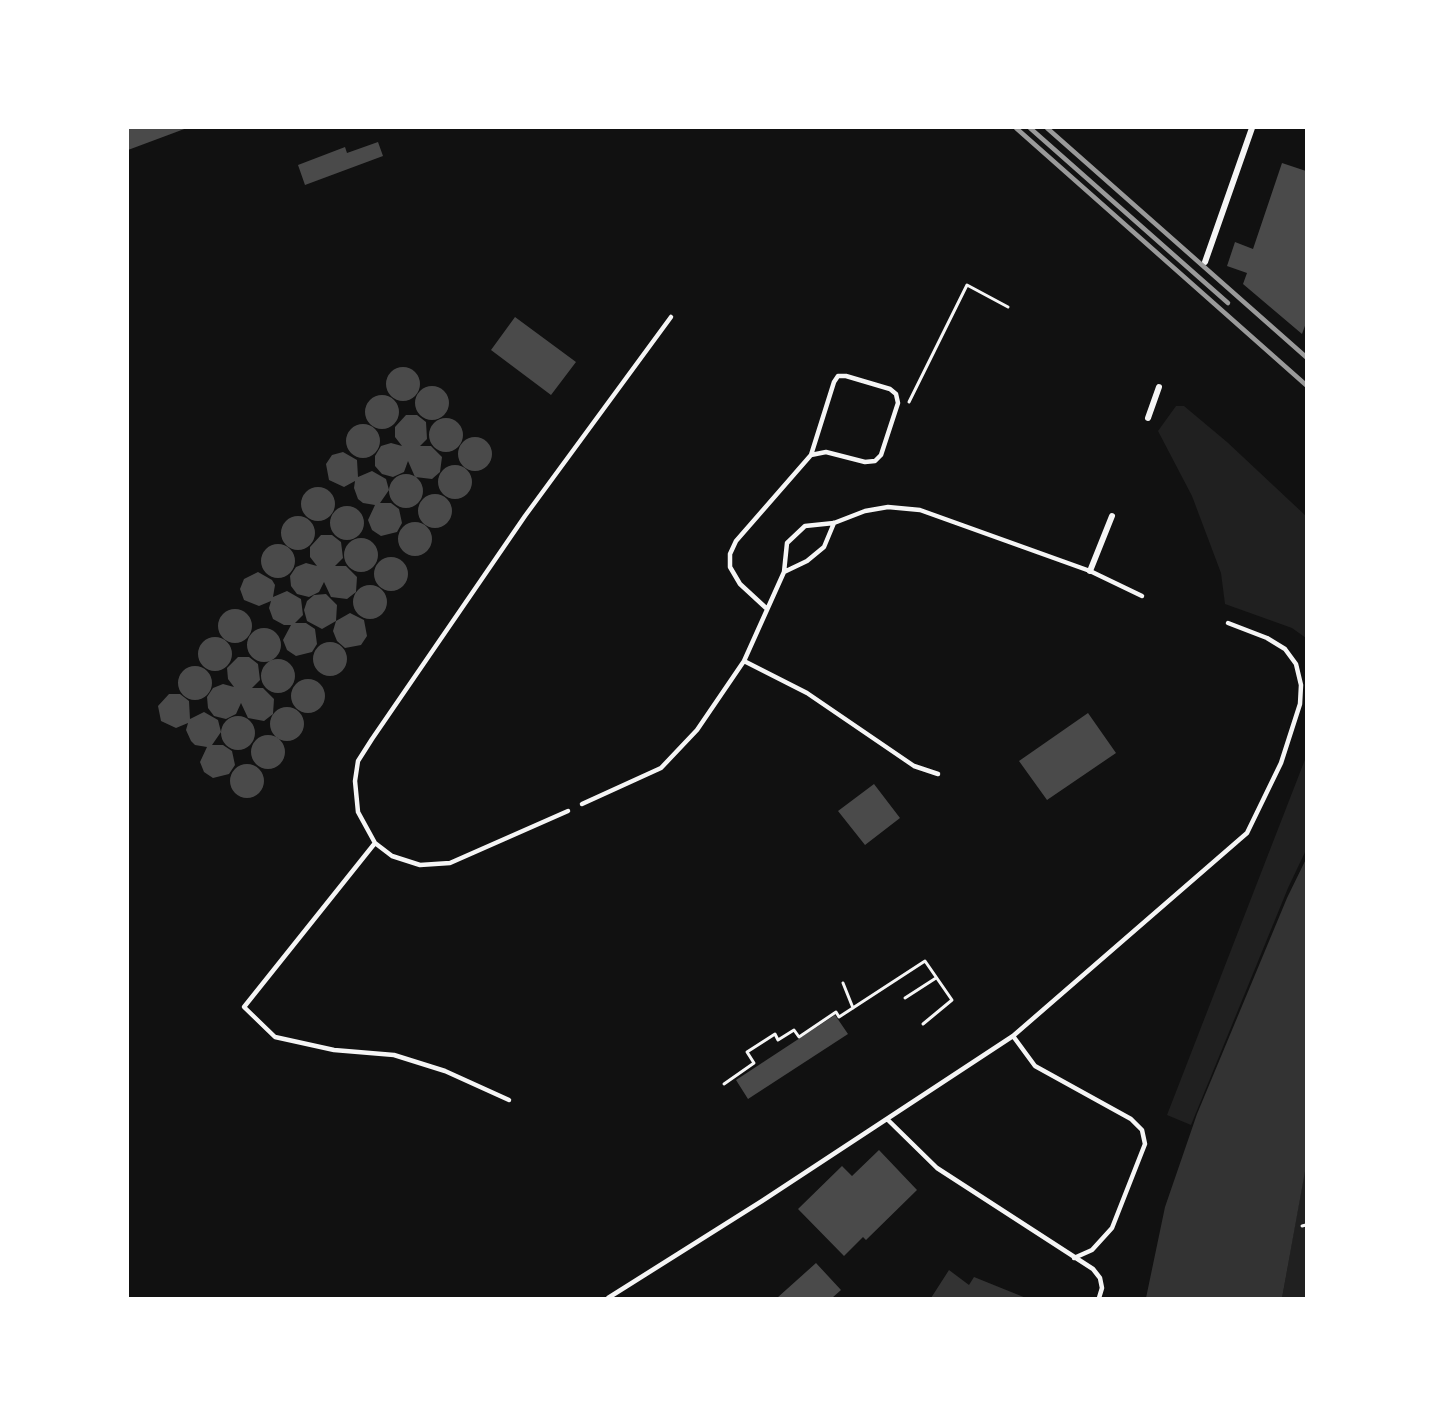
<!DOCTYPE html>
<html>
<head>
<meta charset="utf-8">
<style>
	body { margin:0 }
	#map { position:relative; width:1434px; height:1426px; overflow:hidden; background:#111; font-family:"Varela Round",sans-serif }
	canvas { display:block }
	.frame { position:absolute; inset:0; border:129px solid #fff; pointer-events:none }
</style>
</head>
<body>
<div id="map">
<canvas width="1434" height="1426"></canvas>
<div class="frame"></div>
</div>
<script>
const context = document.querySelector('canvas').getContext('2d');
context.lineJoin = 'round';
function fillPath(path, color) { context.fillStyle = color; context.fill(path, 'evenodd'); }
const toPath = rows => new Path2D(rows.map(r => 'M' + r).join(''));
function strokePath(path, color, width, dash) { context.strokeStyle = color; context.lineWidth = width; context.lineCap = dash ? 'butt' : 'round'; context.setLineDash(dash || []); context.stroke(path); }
const green = toPath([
	[1176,406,1184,406,1227,442,1306,516,1306,638,1292,628,1225,604,1221,573,1192,496,1158,431],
	[1306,757,1306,850,1288,888,1191,1125,1167,1115],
	[1306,1166,1306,1298,1282,1298,1305,1169]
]);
const water = toPath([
	[1306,859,1306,1166,1282,1298,1146,1298,1165,1207,1197,1114,1287,898],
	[949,1270,969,1285,974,1277,1026,1298,931,1298]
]);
const building = toPath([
	[128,128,187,128,128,150],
	[378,142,383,156,305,185,298,165,345,147,347,153],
	[1282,163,1306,171,1306,323,1302,334,1243,284,1247,273,1227,266,1235,242,1253,249],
	[515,317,576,362,551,395,491,350],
	'386 384a17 17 0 1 1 34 0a17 17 0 1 1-34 0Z',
	'415 403a17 17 0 1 1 34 0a17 17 0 1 1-34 0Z',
	'365 412a17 17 0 1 1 34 0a17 17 0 1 1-34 0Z',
	[406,415,417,415,426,422,427,439,420,446,431,446,442,457,440,472,432,479,415,477,408,461,404,472,393,477,382,474,375,466,375,456,381,446,391,443,402,446,395,437,395,427],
	'429 435a17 17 0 1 1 34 0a17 17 0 1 1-34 0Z',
	'346 441a17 17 0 1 1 34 0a17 17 0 1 1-34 0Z',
	'458 454a17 17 0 1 1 34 0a17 17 0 1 1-34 0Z',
	[343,452,357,460,358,477,372,471,386,479,389,490,380,503,391,503,399,509,402,523,397,532,381,536,372,530,368,520,375,505,363,503,358,499,354,488,355,481,344,487,329,480,326,464,332,455],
	'438 482a17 17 0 1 1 34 0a17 17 0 1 1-34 0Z',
	'389 491a17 17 0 1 1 34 0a17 17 0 1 1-34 0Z',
	'301 504a17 17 0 1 1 34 0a17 17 0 1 1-34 0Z',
	'418 511a17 17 0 1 1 34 0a17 17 0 1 1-34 0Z',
	'330 523a17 17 0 1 1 34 0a17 17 0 1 1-34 0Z',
	'281 533a17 17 0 1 1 34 0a17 17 0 1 1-34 0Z',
	'398 539a17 17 0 1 1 34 0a17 17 0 1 1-34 0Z',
	[321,535,332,535,341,542,343,558,335,566,346,566,357,577,356,592,347,599,331,597,324,582,319,592,309,597,297,594,291,586,290,576,296,567,306,563,317,566,310,557,310,547],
	'344 555a17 17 0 1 1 34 0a17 17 0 1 1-34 0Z',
	'261 561a17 17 0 1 1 34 0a17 17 0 1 1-34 0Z',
	'374 574a17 17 0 1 1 34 0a17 17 0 1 1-34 0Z',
	[258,572,272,580,275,585,273,597,287,591,301,599,303,615,295,623,306,623,315,629,317,644,312,652,296,656,287,650,283,640,291,625,284,625,273,619,269,608,271,601,259,606,244,600,240,589,244,579],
	'353 602a17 17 0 1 1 34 0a17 17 0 1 1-34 0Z',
	[326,594,337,605,336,621,350,613,364,620,367,636,361,645,345,648,337,641,333,631,336,621,322,629,307,621,304,610,307,601,314,595],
	'218 626a17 17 0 1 1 34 0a17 17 0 1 1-34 0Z',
	'247 645a17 17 0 1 1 34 0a17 17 0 1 1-34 0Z',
	'198 654a17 17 0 1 1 34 0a17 17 0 1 1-34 0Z',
	'313 659a17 17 0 1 1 34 0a17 17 0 1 1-34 0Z',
	[238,657,249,657,258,664,260,680,252,688,263,688,274,699,273,714,264,721,248,718,241,703,236,714,226,719,214,716,208,708,207,697,213,688,223,684,234,687,228,679,227,668],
	'261 676a17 17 0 1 1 34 0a17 17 0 1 1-34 0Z',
	'178 683a17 17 0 1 1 34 0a17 17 0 1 1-34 0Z',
	'291 696a17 17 0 1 1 34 0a17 17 0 1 1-34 0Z',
	[169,694,180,694,189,701,190,719,204,712,218,720,221,732,212,745,223,745,232,751,235,765,229,774,213,778,204,772,200,762,207,747,195,745,191,741,186,730,188,723,176,728,161,721,158,706],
	'270 724a17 17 0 1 1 34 0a17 17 0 1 1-34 0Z',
	[1088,713,1116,753,1047,800,1019,761],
	'221 733a17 17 0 1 1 34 0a17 17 0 1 1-34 0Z',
	'251 752a17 17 0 1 1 34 0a17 17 0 1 1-34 0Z',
	'230 781a17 17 0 1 1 34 0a17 17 0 1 1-34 0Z',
	[874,784,900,818,865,845,838,811],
	[835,1015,848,1034,748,1099,736,1080],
	[879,1150,917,1190,866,1240,863,1237,844,1256,798,1209,842,1166,852,1176],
	[816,1263,841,1290,832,1298,777,1298]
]);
const path = toPath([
	[909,402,967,285,1008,307],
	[843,983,853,1008],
	[905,998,936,978],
	[724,1084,754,1063,747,1052,775,1034,778,1040,794,1030,799,1037,836,1012,839,1017,925,961,952,1000,923,1024],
	[1302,1226,1306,1225]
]);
const service = toPath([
	[784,572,807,561,824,547,834,523],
	[766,608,740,584,730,567,730,554,736,541,811,455,826,452,865,462,875,461,881,455,898,403,896,394,890,389,846,376,838,376,834,382,811,455],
	[744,661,807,693,914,766,938,774],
	[582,804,661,768,697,730,744,661,784,572,787,543,805,526,834,523,865,511,888,507,920,510,1090,571,1142,596],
	[568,811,450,863,420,865,392,856,375,843,358,812,355,781,358,761,372,739,525,516,671,317],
	[375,843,244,1007,275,1037,334,1050,394,1055,445,1071,509,1100],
	[1013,1036,1035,1066,1131,1119,1142,1130,1145,1144,1112,1228,1092,1250,1074,1258],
	[887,1119,937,1168,1093,1269,1100,1278,1102,1288,1099,1298],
	[608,1298,762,1201,1013,1036,1247,833,1281,763,1300,704,1301,685,1296,664,1285,649,1267,638,1228,623]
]);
const minor = toPath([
	[1205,262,1252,128],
	[1148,418,1159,387],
	[1090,571,1112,516]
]);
const rail = toPath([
	[1016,128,1306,385],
	[1030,128,1228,303],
	[1047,128,1306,357]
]);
fillPath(green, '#202020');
fillPath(water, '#333');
fillPath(building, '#4a4a4a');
strokePath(path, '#f5f5f5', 3);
strokePath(service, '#f5f5f5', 4.5);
strokePath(minor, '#f5f5f5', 6);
strokePath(rail, '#9a9a9a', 4.5);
</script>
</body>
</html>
